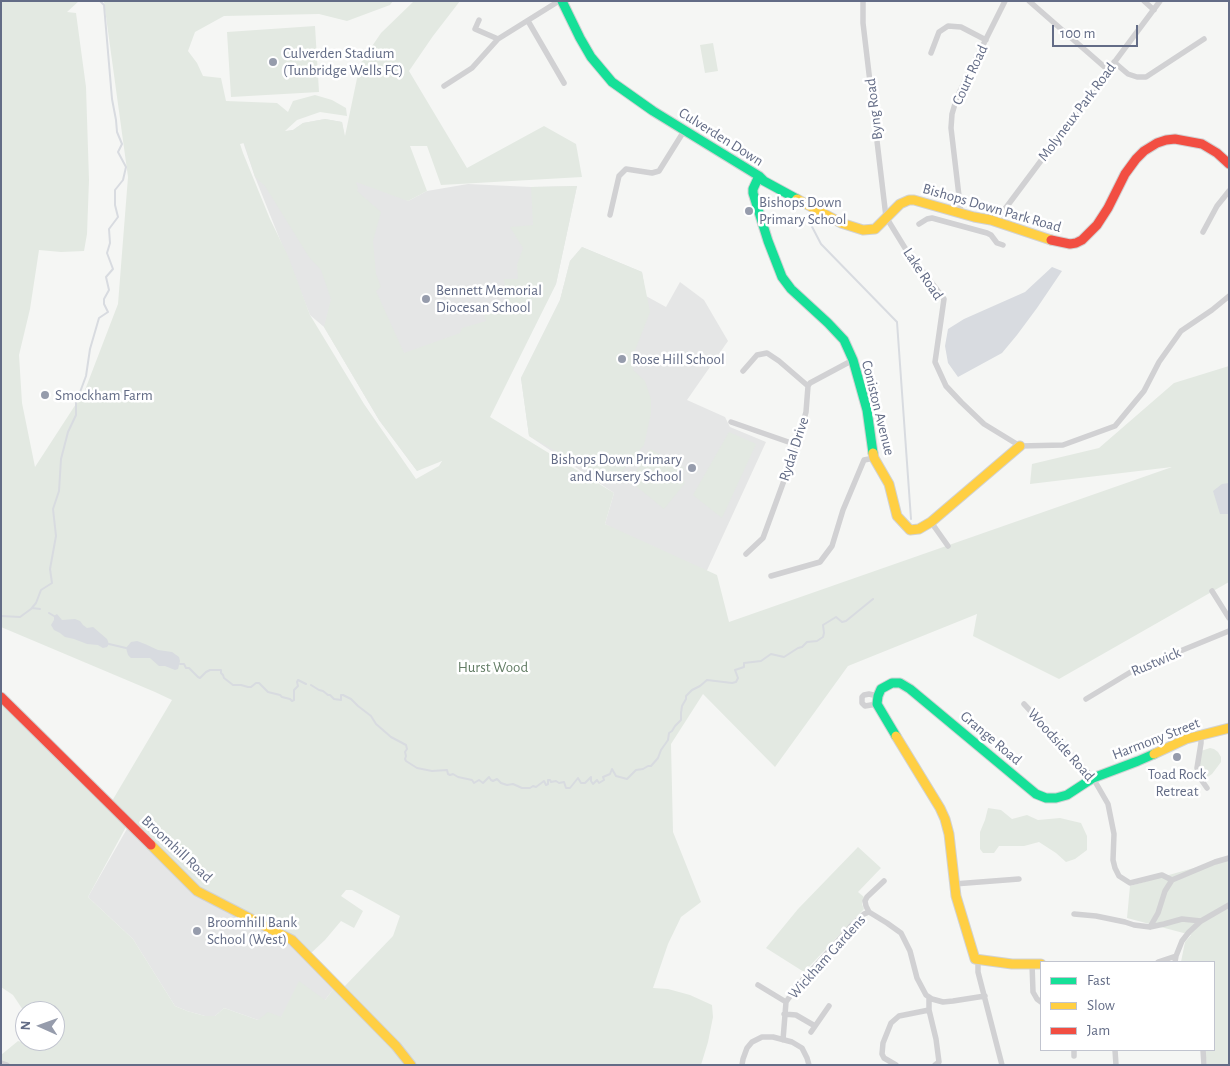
<!DOCTYPE html>
<html>
<head>
<meta charset="utf-8">
<style>
	body { margin:0 }
	#map { position:relative; width:1230px; height:1066px; overflow:hidden; background:#f5f6f4; font-family:"Alegreya Sans",sans-serif }
	canvas { display:block }
	.frame { position:absolute; inset:0; border:2px solid #636c86; pointer-events:none }
	.legend { position:absolute; left:1040px; top:961px; width:175px; height:90px; box-sizing:border-box; background:#fff; border:1px solid #c1c4cf; margin:0; padding:6px 9px; list-style:none; font-size:15px; color:#636c86 }
	.legend li { display:flex; align-items:center; gap:10px; height:25px }
	.legend b { width:25px; border:1px solid #c1c4cf }
	.north { position:absolute; left:15px; top:1001px; width:50px; height:50px; box-sizing:border-box; background:#fff; border:1px solid #c1c4cf; border-radius:50%; rotate:272deg; font-size:14px; font-weight:700; line-height:20px; text-align:center; color:#636c86 }
	.north::after { content:''; display:block; margin:auto; width:18px; height:22px; background:#969cac; clip-path:polygon(50% 0,100% 100%,50% 72%,0 100%) }
	.scale { position:absolute; left:1052px; top:25px; width:86px; height:22px; box-sizing:border-box; border:2px solid #636c86; border-top:0; padding-left:6px; font-size:15px; line-height:18px; white-space:nowrap; color:#636c86; -webkit-text-stroke:4px #fff; paint-order:stroke }
</style>
</head>
<body>
<div id="map">
<canvas width="1230" height="1066"></canvas>
<div class="frame"></div>
<ul class="legend">
<li><b style="height:6px;background:#16e098"></b>Fast</li>
<li><b style="height:6px;background:#ffcf43"></b>Slow</li>
<li><b style="height:6px;background:#f24e42"></b>Jam</li>
</ul>
<div class="north">N</div>
<div class="scale">100 m</div>
</div>
<script>
const context = document.querySelector('canvas').getContext('2d');
context.lineJoin = 'round';
function fillPath(path, color) { context.fillStyle = color; context.fill(path, 'evenodd'); }
const toPath = rows => new Path2D(rows.map(r => 'M' + r).join(''));
function strokePath(path, color, width, dash) { context.strokeStyle = color; context.lineWidth = width; context.lineCap = dash ? 'butt' : 'round'; context.setLineDash(dash || []); context.stroke(path); }
function write(font, color, halo, rows, align = 'center') {
  context.font = font + ' "Alegreya Sans",sans-serif'; context.lineWidth = 5; context.setLineDash([]); context.textBaseline = 'middle'; context.strokeStyle = halo; context.fillStyle = color; for (const [text, x, y, turn = 0] of rows) {
    context.save(); context.translate(x, y); context.rotate((+turn || 0) * Math.PI / 180); context.textAlign = isNaN(turn) ? turn : align; if (halo) context.strokeText(text, 0, 0); context.fillText(text, 0, 0); context.restore();
  }
}
const built = toPath([
	[325,119,342,122,350,169,408,201,427,191,468,184,531,187,577,186,556,284,477,440,417,471,379,420,324,327,310,315,255,177,242,139,293,130,303,123],
	[582,247,642,272,646,296,666,307,680,282,704,300,728,341,687,400,725,417,730,427,766,442,703,579,605,524,614,493,529,436,521,378,560,300,570,261],
	[128,827,194,893,289,941,334,988,325,1000,281,1017,258,1020,224,1008,215,1016,205,1016,187,1011,175,1006,133,939,88,897]
]);
const green = toPath([
	[1,1,79,1,67,12,76,13,86,87,89,180,87,234,84,251,61,252,39,250,30,309,19,355,22,403,35,467,85,390,118,304,128,177,104,2,106,1,393,1,390,5,347,21,319,14,224,16,195,32,188,51,197,63,203,76,221,78,226,101,277,103,288,112,293,101,315,95,332,100,346,108,347,116,320,112,297,120,285,131,293,130,303,123,325,119,342,122,345,136,360,64,381,33,414,1,460,1,433,36,409,71,467,168,544,126,576,144,582,177,441,185,427,146,410,146,427,191,408,201,356,182,358,188,357,191,381,212,373,241,376,274,381,287,376,291,404,353,460,333,462,328,486,321,481,307,507,302,504,279,518,279,517,265,523,248,510,227,533,225,531,187,577,186,556,284,490,417,614,493,605,524,717,575,729,622,1172,467,1030,484,1032,464,1099,448,1174,383,1229,366,1229,582,1059,679,973,636,977,614,848,666,775,767,703,694,671,744,673,832,701,902,681,917,668,944,653,988,668,989,690,995,712,1005,713,1017,708,1042,701,1065,414,1065,343,988,393,936,400,916,352,890,346,890,341,896,363,911,354,928,341,921,325,940,310,954,202,889,112,801,172,700,155,692,1,627],
	[244,143,255,177,265,186,309,257,321,270,331,299,324,327,379,420,417,471,442,461,439,466,416,479,364,404,310,315,288,256,270,219,243,153,240,144],
	[315,26,319,92,231,97,227,32],
	[713,43,718,71,705,73,700,45],
	[582,247,642,272,650,312,634,353,633,370,645,381,651,399,651,413,644,445,613,483,529,436,521,378,560,300,570,261],
	[729,432,756,444,722,518,693,495],
	[650,449,684,468,681,475,685,483,664,509,630,481],
	[1,702,127,825,88,897,133,939,175,1006,187,1011,205,1016,215,1016,224,1008,258,1020,268,1012,281,1017,299,981,325,1000,334,988,393,1047,405,1065,1,1065,1,1055,18,1041,31,1045,32,1041,55,1041,55,1011,25,1011,25,1013,13,995,1,987],
	[1210,748,1214,749,1218,752,1221,757,1221,762,1212,774,1206,778,1202,777,1198,768,1201,751],
	[988,808,1001,810,1012,819,1027,815,1038,820,1060,818,1081,823,1087,836,1087,850,1075,859,1066,862,1056,853,1039,842,1024,846,999,846,994,853,983,853,980,849,980,832,985,820],
	[858,847,881,868,858,892,864,897,862,904,864,909,804,972,766,948,798,909],
	[1229,858,1229,1065,1207,1065,1205,1050,1214,1050,1214,962,1181,962,1185,942,1191,935,1127,918,1130,886]
]);
const water = toPath([
	[1052,267,1062,271,1037,308,1017,335,1002,353,958,377,948,363,945,346,948,329,964,319,1025,292],
	[1229,483,1229,514,1220,514,1213,491,1222,484],
	[57,614,62,620,75,619,80,621,83,625,87,628,93,627,107,639,109,644,107,647,103,648,98,645,87,644,74,639,65,637,60,633,54,630,51,625,54,620,54,616],
	[137,641,145,644,158,650,172,652,179,657,180,661,178,669,175,670,165,666,159,666,150,658,131,658,128,655,126,648,131,642]
]);
const stream = toPath([
	[808,219,821,244,897,322,911,519],
	[32,608,40,609],
	[49,613,54,616],
	[1,616,20,617,31,609,36,603,41,590,52,583,50,569,56,536,53,509,59,491,61,459,68,432,76,415,76,403,86,376,90,349,99,318,108,312,104,304,104,299,109,290,106,277,113,269,107,253,110,243,109,229,118,217,115,205,115,190,123,180,126,167,118,152,122,144,117,132,116,120,112,99,104,5,100,1],
	[109,644,126,648],
	[180,664,184,664,186,668,189,668,198,677,200,678,206,672,210,670,221,670,221,673,223,675,224,678,233,685,241,685,248,687,251,687,256,683,259,683,268,692,280,695,282,697,290,699,292,701,294,700,294,690,298,686,297,682,298,680,306,684],
	[311,685,319,690,323,691,328,695,330,695,334,699,341,700,341,695,343,695,351,699,358,706,371,716,376,724,391,737,406,745,407,749,405,752,406,756,405,759,406,761,417,768,432,771,447,770,448,774,450,775,453,774,458,777,472,780,474,783,479,780,483,783,489,777,491,780,493,781,497,779,501,783,507,785,513,784,522,788,530,788,533,786,536,787,544,781,546,785,548,784,548,780,550,780,551,782,556,781,559,783,564,782,566,788,570,788,578,778,581,783,585,783,591,777,591,781,593,784,597,780,599,783,604,780,603,777,610,774,612,769,616,776,627,779,636,770,643,769,648,766,651,766,658,758,661,750,668,740,669,733,672,731,675,726,681,720,681,713,682,706,686,699,686,696,692,690,700,686,707,680,732,683,736,682,738,678,735,670,744,667,744,663,761,661,771,654,784,657,798,648,802,647,807,642,817,641,823,637,824,633,823,625,836,617,842,622,846,621,873,599]
]);
const street = toPath([
	[863,1,863,23,886,217,905,248,944,299,935,362,946,386,961,402,984,424,1020,446,1063,445,1115,426,1144,391,1159,362,1181,331,1212,310,1229,296],
	[1029,1,1108,70],
	[1144,1,1154,10],
	[479,20,475,29,498,39],
	[528,21,564,83],
	[931,53,939,32,948,26,961,27,986,40],
	[1114,62,1128,74,1137,77,1146,77,1204,39],
	[444,86,472,68,498,39,559,1],
	[961,213,951,128,952,114,957,97,1005,1],
	[610,215,619,176,626,169,652,173,659,171,684,131],
	[991,220,999,217,1160,1],
	[919,224,927,219,932,218,987,233,991,235,997,243,1003,245],
	[1203,232,1217,206,1229,191],
	[743,371,757,355,767,353,779,361,808,386],
	[731,422,797,445],
	[931,522,948,546],
	[746,554,763,538,797,445,806,412,808,386,810,383,853,360],
	[771,576,820,562,832,546,843,510,864,460,874,458],
	[1212,591,1229,618],
	[1086,699,1134,670,1229,631],
	[877,704,865,706,862,703,862,697,864,695,869,694,878,696],
	[1024,704,1093,778,1108,804,1114,834,1113,860,1115,868,1119,876,1130,883,1162,875,1172,880],
	[1201,734,1201,743,1197,768,1200,778,1207,788],
	[954,884,1019,879],
	[869,912,887,923,901,933,910,951,917,978,926,995,932,999,943,1002,953,1001,985,996],
	[869,912,866,906,865,901,867,897,884,881],
	[1074,914,1096,916,1125,922,1134,925,1150,927,1164,924,1182,919,1201,921],
	[1150,927,1158,913,1165,891,1172,880,1215,862,1229,858],
	[978,960,978,972,1002,1065],
	[1158,962,1176,956],
	[1175,962,1176,956,1182,941,1189,932,1201,921,1229,905],
	[1032,964,1033,992,1037,999,1041,1002],
	[758,985,786,1002],
	[929,997,929,1010,936,1039,939,1062,935,1065],
	[784,1014,796,1015,815,1026],
	[811,1032,829,1006],
	[783,1040,786,1002,797,986,818,963,851,926,864,914,869,912],
	[1074,1050,1074,1056],
	[1115,1050,1116,1065],
	[1203,1050,1204,1065],
	[1,1063,7,1065],
	[742,1065,743,1059,747,1048,752,1042,762,1037,773,1037,792,1042,802,1048,807,1058,809,1065],
	[896,1065,884,1058,882,1054,883,1043,891,1023,899,1016,929,1010]
]);
const fast = toPath([
	[562,1,580,38,591,57,612,82,653,111,759,176,764,181,797,199],
	[759,176,753,189,753,193,768,241,782,277,791,289,828,323,844,340,853,360,867,410,873,453],
	[896,736,877,704,878,696,881,689,892,683,900,683,910,689,1036,794,1046,798,1056,798,1067,795,1093,778,1138,761,1154,754]
]);
const slow = toPath([
	[797,199,841,223,863,230,875,229,900,204,909,200,914,200,974,217,991,220,1051,240],
	[873,453,874,458,889,484,897,516,910,530,919,529,931,522,1020,446],
	[896,736,940,808,945,819,949,834,956,896,975,959,1012,964,1041,964],
	[1154,754,1186,739,1229,728],
	[151,845,197,891,292,940,396,1046,411,1065]
]);
const jam = toPath([
	[1051,240,1070,244,1076,243,1082,240,1097,225,1108,208,1125,174,1136,159,1144,151,1157,143,1166,140,1175,139,1202,144,1217,153,1229,164],
	[1,697,151,845]
]);
const markers = [
	[273,62,5,"#969cac"],
	[749,211,5,"#969cac"],
	[426,299,5,"#969cac"],
	[622,359,5,"#969cac"],
	[45,395,5,"#969cac"],
	[692,468,5,"#969cac"],
	[1177,757,5,"#969cac"],
	[197,931,5,"#969cac"]
];
const poiNames = [
	["Culverden Stadium",283,53],
	["(Tunbridge Wells FC)",283,70],
	["Bishops Down",759,202],
	["Primary School",759,219],
	["Bennett Memorial",436,290],
	["Diocesan School",436,307],
	["Rose Hill School",632,359],
	["Smockham Farm",55,395],
	["Bishops Down Primary",682,459,"right"],
	["and Nursery School",682,476,"right"],
	["Toad Rock",1177,774,"center"],
	["Retreat",1177,791,"center"],
	["Broomhill Bank",207,922],
	["School (West)",207,939]
];
const streetNames = [
	["Court Road",970,75,-65],
	["Byng Road",874,109,-97],
	["Molyneux Park Road",1077,112,-53],
	["Culverden Down",721,137,32],
	["Bishops Down Park Road",992,208,16],
	["Lake Road",923,274,56],
	["Coniston Avenue",878,408,76],
	["Rydal Drive",794,449,-72],
	["Rustwick",1156,662,-23],
	["Grange Road",991,738,40],
	["Harmony Street",1156,739,-21],
	["Woodside Road",1061,745,48],
	["Broomhill Road",177,849,43],
	["Wickham Gardens",827,957,-48]
];
const parkNames = [
	["Hurst Wood",493,667]
];
fillPath(built, '#e5e6e6');
fillPath(green, '#e3e9e2');
fillPath(water, '#d8dbe0');
strokePath(stream, '#d8dbe0', 2);
strokePath(fast, '#d1d2d3', 11);
strokePath(slow, '#d1d2d3', 11);
strokePath(jam, '#d1d2d3', 11);
strokePath(street, '#d1d1d3', 5.5);
strokePath(fast, '#16e098', 9);
strokePath(slow, '#ffcf43', 9);
strokePath(jam, '#f24e42', 9);
for (const [x, y, r, color] of markers) { const dot = new Path2D(); dot.arc(x, y, r, 0, 2 * Math.PI); context.fillStyle = color; context.fill(dot); strokePath(dot, '#fff', 2); }
write('15px', '#636c86', '#fff', poiNames, 'left');
write('15px', '#636c86', '#fff', streetNames);
write('15px', '#637d65', '#fff', parkNames);
</script>
</body>
</html>
